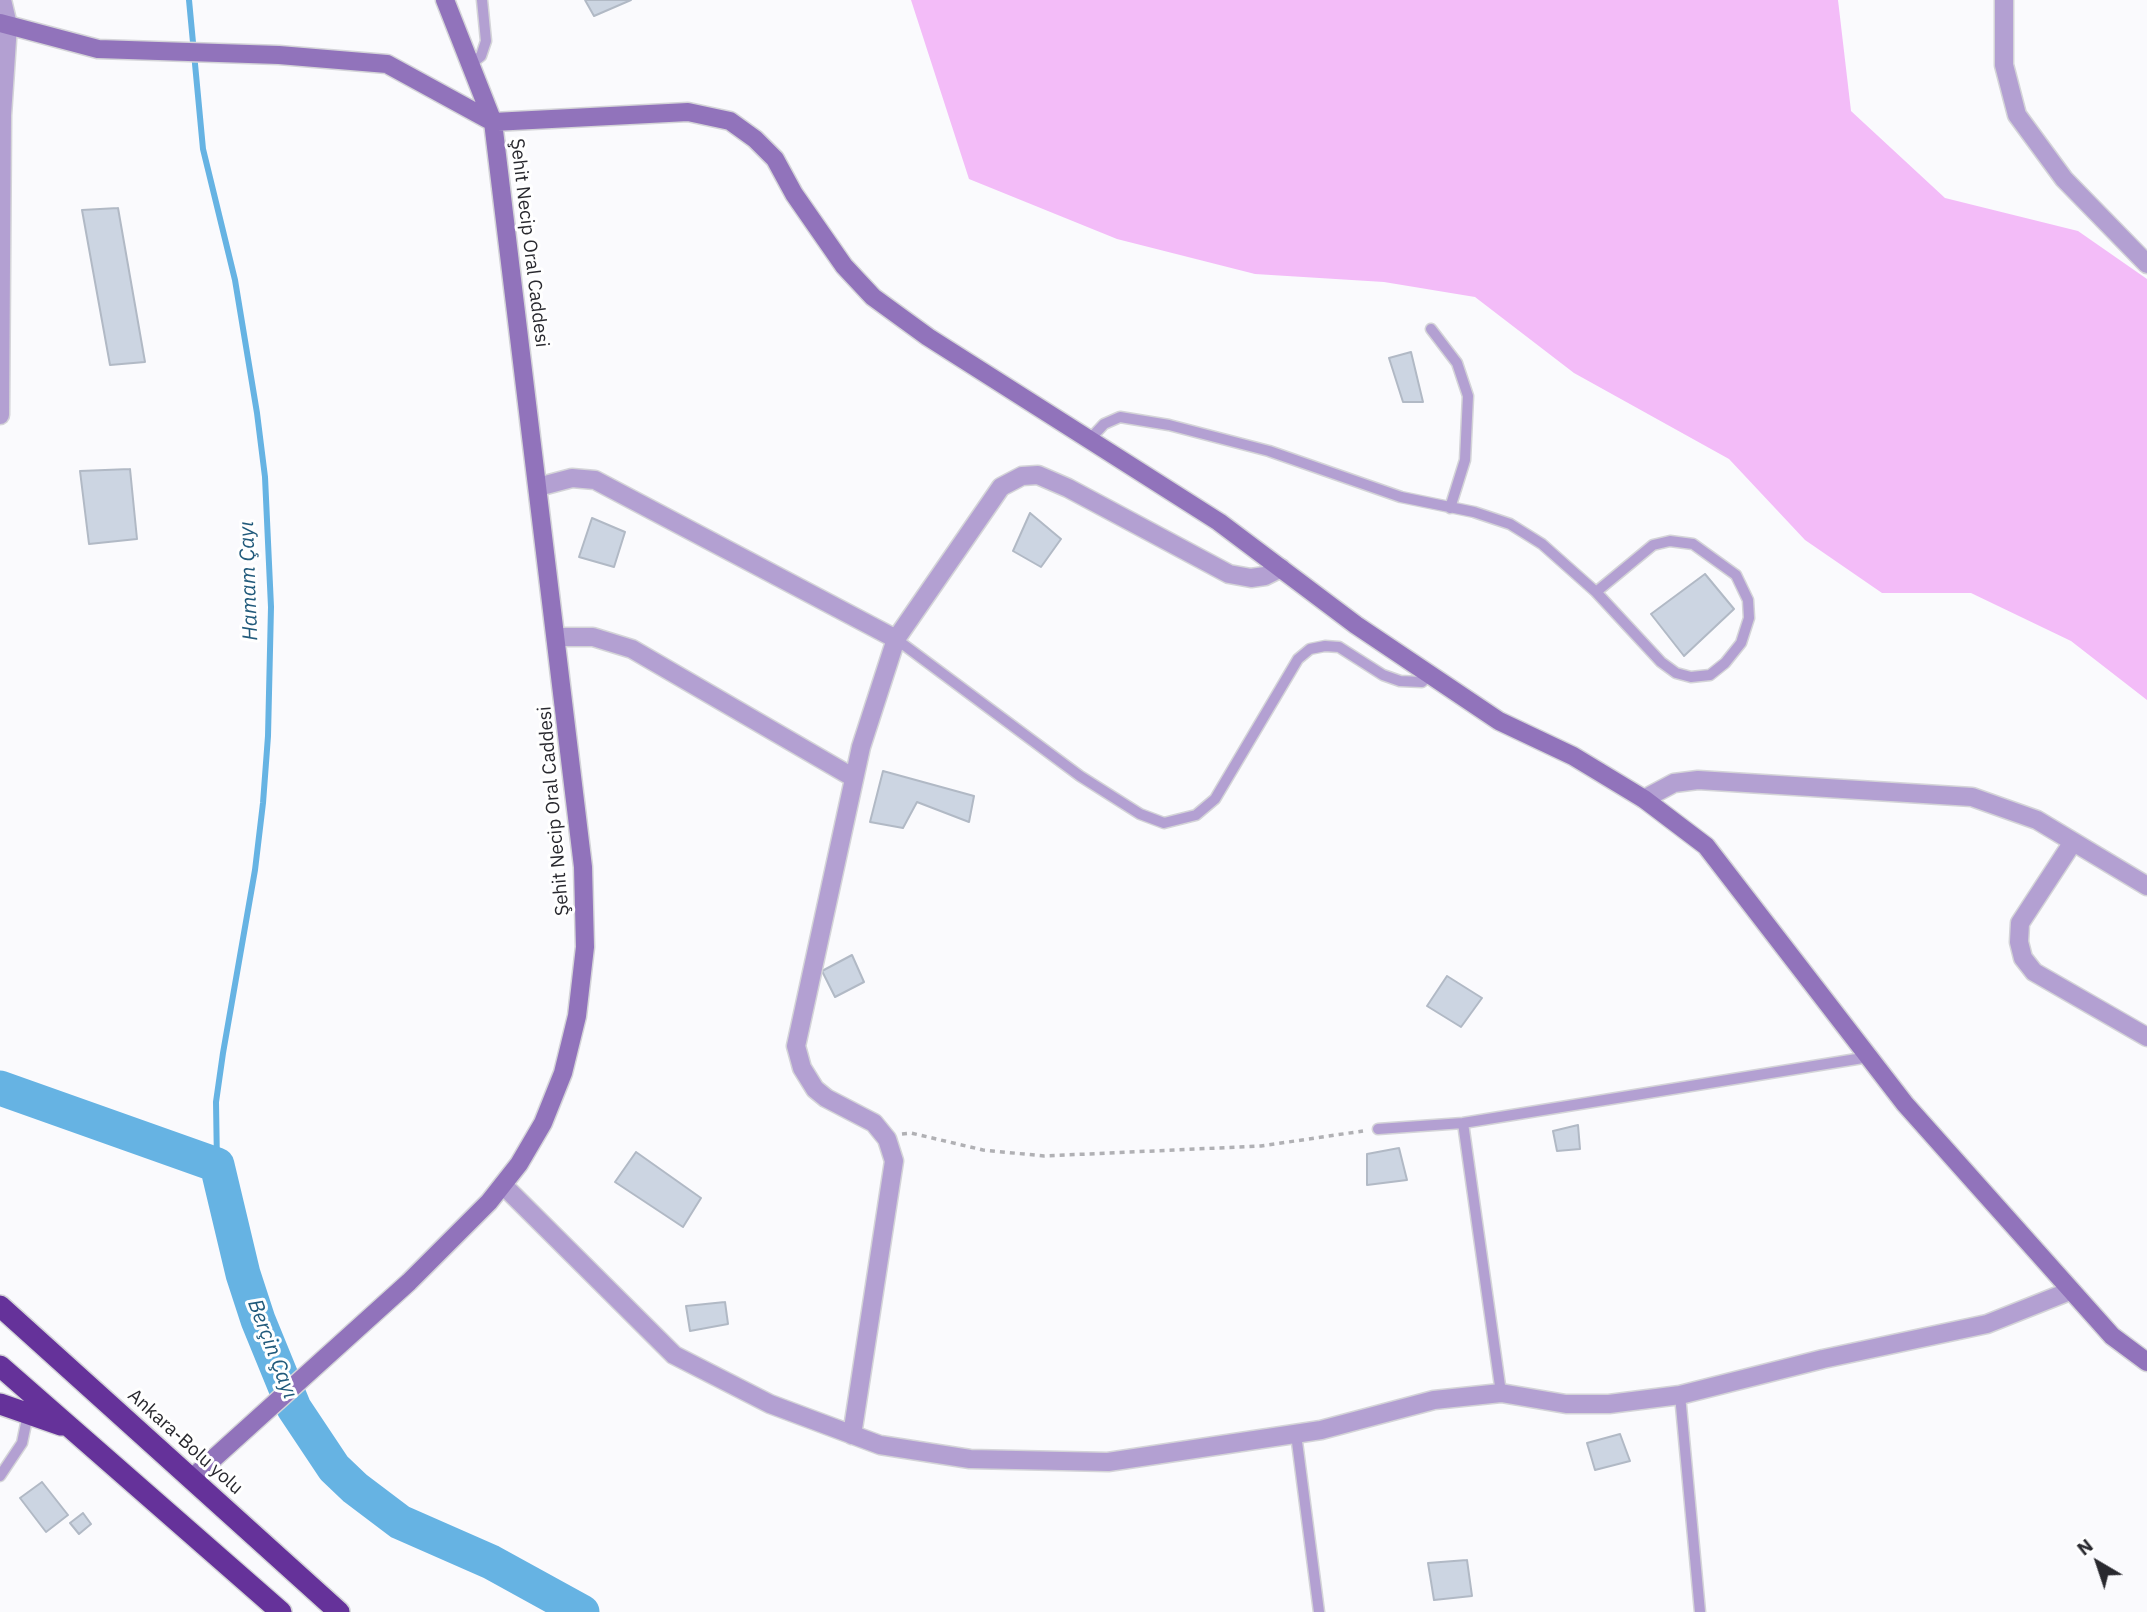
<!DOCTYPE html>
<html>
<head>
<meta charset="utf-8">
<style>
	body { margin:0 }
	#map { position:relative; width:2147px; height:1612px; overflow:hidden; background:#fafafd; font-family:"IBM Plex Sans",sans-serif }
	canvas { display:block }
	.north { position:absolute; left:2063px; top:1528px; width:70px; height:70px; -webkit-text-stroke:5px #fff; paint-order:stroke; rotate:321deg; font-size:19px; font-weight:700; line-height:28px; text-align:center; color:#29292f }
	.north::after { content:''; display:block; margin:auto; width:24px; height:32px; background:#29292f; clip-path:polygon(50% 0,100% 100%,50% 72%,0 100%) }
</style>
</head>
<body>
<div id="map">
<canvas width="2147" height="1612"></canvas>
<div class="north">N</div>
</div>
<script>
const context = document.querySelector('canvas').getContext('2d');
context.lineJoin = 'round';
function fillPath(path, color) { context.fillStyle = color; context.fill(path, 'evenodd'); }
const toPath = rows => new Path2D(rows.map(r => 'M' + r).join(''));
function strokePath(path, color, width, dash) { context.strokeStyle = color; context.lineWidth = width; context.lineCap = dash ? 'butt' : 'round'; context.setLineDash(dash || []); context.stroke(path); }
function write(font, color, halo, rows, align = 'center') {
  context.font = font + ' "IBM Plex Sans",sans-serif'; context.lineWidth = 6; context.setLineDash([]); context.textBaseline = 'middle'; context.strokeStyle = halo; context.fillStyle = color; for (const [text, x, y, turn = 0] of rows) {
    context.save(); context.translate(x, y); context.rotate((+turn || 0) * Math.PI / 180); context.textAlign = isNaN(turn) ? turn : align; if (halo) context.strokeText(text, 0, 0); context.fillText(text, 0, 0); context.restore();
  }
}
const green = toPath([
	[911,0,1838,0,1851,111,1945,198,2078,231,2147,279,2147,700,2071,641,1971,593,1882,593,1805,540,1729,459,1574,373,1475,297,1384,282,1255,274,1117,239,969,179]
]);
const stream = toPath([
	[189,0,203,149,235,280,257,413,265,477,271,607,268,736,263,803,255,870,223,1053,216,1102,217,1165]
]);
const river = toPath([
	[0,1088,217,1165,243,1274,258,1320,294,1408,334,1468,355,1488,400,1522,491,1562,582,1612]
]);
const building = toPath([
	[585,0,631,0,594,16,585,0],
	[118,208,145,362,110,365,82,210,118,208],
	[1411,352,1423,402,1403,402,1389,358,1411,352],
	[130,469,137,539,89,544,80,471,130,469],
	[1030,513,1061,539,1041,567,1013,551,1030,513],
	[592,518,625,532,614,567,579,557,592,518],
	[1705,574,1734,609,1684,656,1651,614,1705,574],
	[883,771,974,796,969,822,917,802,903,828,870,822,883,771],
	[852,955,864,982,835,997,822,971,852,955],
	[1447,976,1482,998,1461,1027,1427,1006,1447,976],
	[1578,1125,1580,1149,1557,1151,1553,1131,1578,1125],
	[1399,1148,1407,1180,1367,1185,1367,1154,1399,1148],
	[636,1152,701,1198,683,1227,615,1182,636,1152],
	[725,1302,728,1324,690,1331,686,1306,725,1302],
	[1620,1434,1630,1461,1595,1470,1587,1443,1620,1434],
	[42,1482,68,1515,46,1532,20,1498,42,1482],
	[83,1513,91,1524,79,1534,70,1523,83,1513],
	[1467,1560,1472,1596,1434,1600,1428,1563,1467,1560]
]);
const path = toPath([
	[902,1134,911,1133,983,1150,1044,1156,1261,1146,1363,1131]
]);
const lane = toPath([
	[471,64,481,56,486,41,482,0],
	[1431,329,1457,363,1468,396,1465,460,1450,508],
	[1091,438,1104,424,1120,417,1169,425,1269,451,1401,497,1474,512,1510,524,1542,544,1596,592,1661,662,1676,673,1691,677,1710,675,1725,663,1741,643,1749,618,1748,600,1736,575,1693,544,1670,541,1653,545,1596,592],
	[896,639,1080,776,1140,814,1164,823,1196,815,1215,799,1298,659,1310,649,1325,646,1339,647,1383,675,1400,681,1422,682,1431,674],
	[1463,1123,1501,1393],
	[1378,1129,1463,1123,1869,1057],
	[1680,1395,1700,1612],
	[1296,1434,1319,1612],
	[0,1476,22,1443,28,1414]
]);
const street = toPath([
	[2004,0,2004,65,2017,115,2064,179,2147,264],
	[0,415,2,115,8,25,2,0],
	[538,487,572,478,595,480,896,639],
	[557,637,593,637,632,649,854,778],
	[1644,799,1674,783,1698,780,1972,797,2037,820,2147,886],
	[2073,842,2020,923,2019,942,2023,958,2034,972,2147,1037],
	[503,1185,674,1355,770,1404,880,1445,970,1459,1108,1462,1321,1430,1434,1400,1501,1393,1566,1404,1609,1404,1680,1395,1823,1359,1987,1324,2070,1291],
	[852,1435,894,1161,887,1139,874,1123,826,1098,815,1089,802,1068,796,1046,861,747,896,639,1001,487,1022,476,1038,475,1068,488,1229,574,1251,578,1265,576,1281,568]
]);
const secondary = toPath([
	[0,23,98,49,279,55,387,64,493,122,688,112,730,121,755,139,775,159,794,194,844,266,873,297,928,337,1219,522,1356,625,1499,721,1573,756,1644,799,1706,846,1905,1104,2112,1336,2147,1362],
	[192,1478,409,1282,489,1202,519,1164,543,1123,563,1073,577,1016,585,947,583,867,493,122,445,0]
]);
const highway = toPath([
	[0,1306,339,1612],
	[0,1366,281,1612],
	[0,1404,61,1425]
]);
const streetNames = [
	["Şehit Necip Oral Caddesi",529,243,83],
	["Şehit Necip Oral Caddesi",554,811,-95],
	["Ankara-Bolu yolu",185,1442,42]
];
const waterNames = [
	["Hamam Çayı",249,581,-92],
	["Berçin Çayı",272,1349,69]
];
fillPath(green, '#f3bcf8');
strokePath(stream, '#66b3e3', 6);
strokePath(river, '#66b3e3', 35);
fillPath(building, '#ccd5e2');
strokePath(building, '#b1b9c5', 2);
strokePath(lane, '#d4d4d8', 13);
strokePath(street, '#d4d4d8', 21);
strokePath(secondary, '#d4d4d8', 21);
strokePath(highway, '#d4d4d8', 24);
strokePath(path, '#b0b0b4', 3.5, [5, 5]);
strokePath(lane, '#b3a0d2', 10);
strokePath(street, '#b3a0d2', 18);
strokePath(secondary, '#9173bb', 18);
strokePath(highway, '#65329a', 21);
write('19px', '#29292f', '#fff', streetNames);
write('italic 21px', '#215a7b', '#fff', waterNames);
</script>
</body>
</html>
